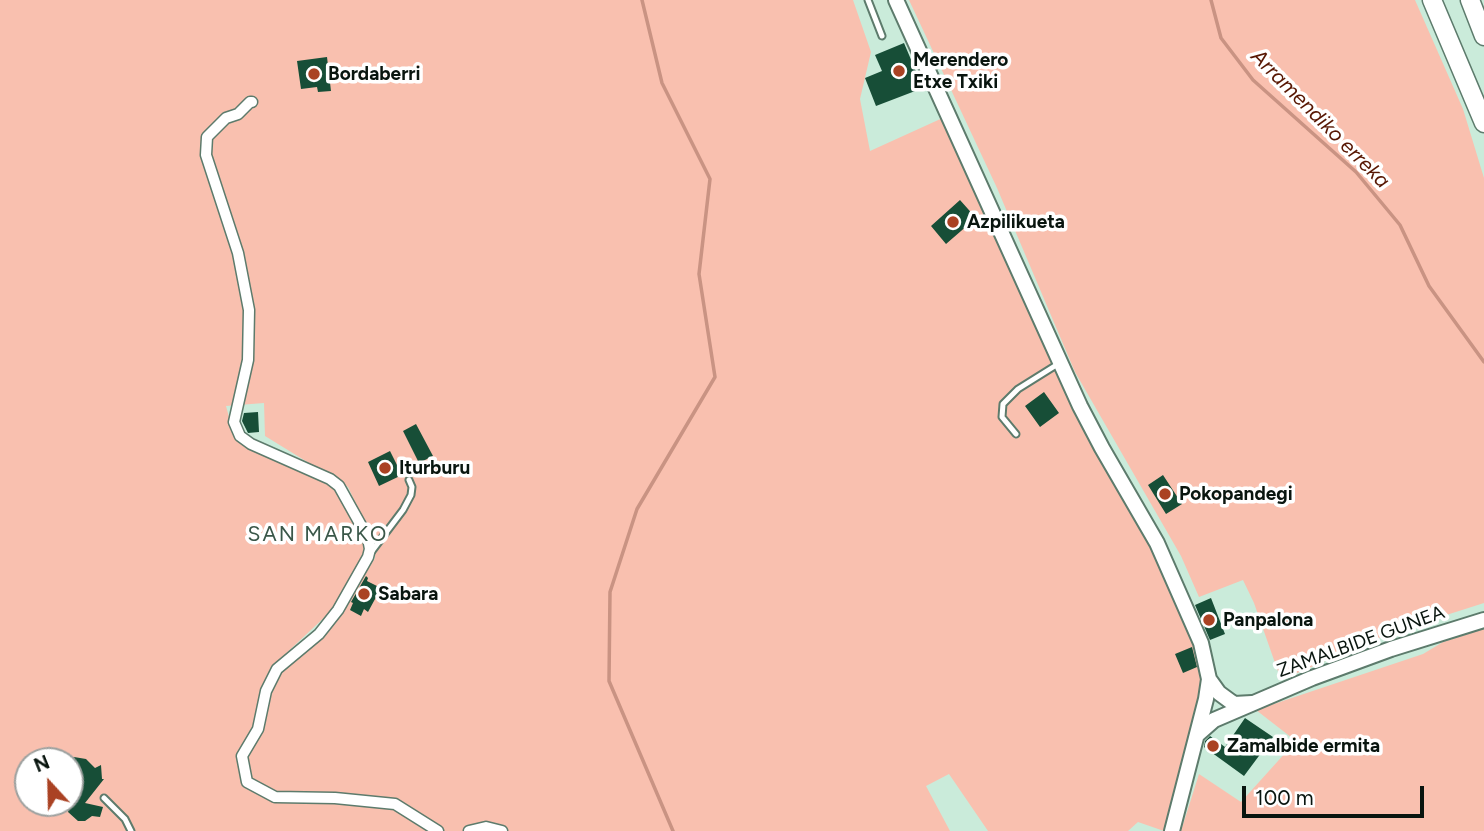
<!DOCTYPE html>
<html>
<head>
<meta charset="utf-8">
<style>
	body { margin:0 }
	#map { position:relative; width:1484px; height:831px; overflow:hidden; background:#caebda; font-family:Figtree,sans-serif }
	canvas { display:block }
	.north { position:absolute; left:14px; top:747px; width:70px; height:70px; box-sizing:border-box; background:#fff; border:2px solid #9da19f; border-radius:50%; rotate:338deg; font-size:19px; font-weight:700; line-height:28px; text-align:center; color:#09150f }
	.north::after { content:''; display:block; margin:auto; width:24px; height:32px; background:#aa4223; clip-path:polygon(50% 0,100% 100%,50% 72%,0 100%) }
	.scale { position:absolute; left:1242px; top:786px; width:182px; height:32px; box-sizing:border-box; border:4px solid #09150f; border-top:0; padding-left:9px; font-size:21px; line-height:24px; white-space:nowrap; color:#09150f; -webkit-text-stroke:5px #fff; paint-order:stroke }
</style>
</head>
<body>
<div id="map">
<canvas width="1484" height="831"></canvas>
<div class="north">N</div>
<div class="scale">100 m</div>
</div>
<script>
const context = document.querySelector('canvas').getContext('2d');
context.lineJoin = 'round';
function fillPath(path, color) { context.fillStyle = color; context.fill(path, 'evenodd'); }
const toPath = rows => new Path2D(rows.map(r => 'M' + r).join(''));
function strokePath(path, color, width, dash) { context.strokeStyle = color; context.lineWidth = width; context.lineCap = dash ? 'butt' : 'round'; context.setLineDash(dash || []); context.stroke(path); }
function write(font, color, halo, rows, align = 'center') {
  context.font = font + ' Figtree,sans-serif'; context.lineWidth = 7; context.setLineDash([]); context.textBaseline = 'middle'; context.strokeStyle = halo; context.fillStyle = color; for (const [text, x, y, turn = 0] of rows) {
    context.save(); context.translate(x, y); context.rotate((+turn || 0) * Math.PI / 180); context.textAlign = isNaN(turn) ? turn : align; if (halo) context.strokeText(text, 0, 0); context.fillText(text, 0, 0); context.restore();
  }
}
const green = toPath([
	[0,0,853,0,871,52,860,99,870,151,947,116,1061,382,1099,453,1155,546,1194,634,1204,672,1198,717,1164,831,1138,822,1128,831,988,831,949,774,926,786,950,831,0,831],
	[264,403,265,436,348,487,375,544,375,558,335,623,314,645,297,655,277,673,279,660,329,613,356,572,365,554,364,540,334,485,301,468,289,466,269,453,235,439,226,406],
	[28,761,70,761,70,803,28,803],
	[909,0,1415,0,1463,109,1484,178,1484,603,1393,632,1281,680,1254,603,1243,580,1199,597,1181,556,1075,372,997,188],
	[1484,629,1484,831,1181,831,1199,774,1241,802,1296,741,1256,710,1423,654,1443,642]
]);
const stream = toPath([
	[642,0,662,83,710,179,699,274,715,377,637,509,610,592,609,681,673,831],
	[1211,0,1221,38,1253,80,1356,172,1400,225,1429,286,1484,362]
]);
const building = toPath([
	[904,43,923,88,876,106,865,78,882,71,875,55],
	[327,57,331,91,318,92,317,87,301,89,297,61],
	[960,200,976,218,946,244,931,226],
	[1044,392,1059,413,1040,427,1025,406],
	[258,412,259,432,248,433,242,421,244,413],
	[416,424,433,456,419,463,403,431],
	[390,451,402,475,379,486,368,462],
	[1163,475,1182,504,1166,514,1148,485],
	[366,576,368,578,367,581,381,588,368,612,364,609,361,616,350,610,353,603,351,602],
	[1211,598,1225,634,1210,640,1195,605],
	[1192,647,1197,667,1183,673,1175,654],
	[1245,718,1273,737,1244,776,1204,747,1205,741,1210,736,1225,747],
	[74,757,86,759,95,768,101,765,102,779,104,779,85,803,103,807,100,817,92,816,85,821,78,821,68,812,70,799,81,792,70,783,70,760]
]);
const lane = toPath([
	[868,0,882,36],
	[1016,434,1002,417,1003,404,1018,389,1058,364],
	[372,551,403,510,411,495,412,487,409,480],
	[104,798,125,819,131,831]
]);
const street = toPath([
	[252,102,250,102,238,114,226,118,207,137,206,155,238,253,249,310,248,360,234,422,240,436,251,444,330,479,339,486,368,538,370,549,368,557,338,610,319,634,277,669,266,691,258,729,242,756,247,782,275,797,335,798,395,804,438,831],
	[469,831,486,827,502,831]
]);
const secondary = toPath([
	[896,0,1080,406,1102,448,1157,543,1201,643,1209,679,1219,693,1234,704,1252,703],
	[1197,735,1214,720,1312,678,1391,649,1484,620],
	[1172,831,1206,699,1209,679]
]);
const highway = toPath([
	[1432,0,1484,123],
	[1470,0,1484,36]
]);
const markers = [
	[899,71,7,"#aa4223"],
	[314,74,7,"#aa4223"],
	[953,222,7,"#aa4223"],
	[385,468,7,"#aa4223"],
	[1165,494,7,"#aa4223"],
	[364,594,7,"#aa4223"],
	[1209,620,7,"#aa4223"],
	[1213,746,7,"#aa4223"]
];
const poiNames = [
	["Merendero",913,60],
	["Etxe Txiki",913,82],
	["Bordaberri",328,74],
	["Azpilikueta",967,222],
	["Iturburu",399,468],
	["Pokopandegi",1179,494],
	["Sabara",378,594],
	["Panpalona",1223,620],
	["Zamalbide ermita",1227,746]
];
const streetNames = [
	["ZAMALBIDE GUNEA",1361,642,-20]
];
const waterNames = [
	["Arramendiko erreka",1320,119,45]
];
const neighbourhoodNames = [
	["SAN MARKO",318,535]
];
fillPath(green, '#f9c0af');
strokePath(stream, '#c99383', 3.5);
fillPath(building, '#174e37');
strokePath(lane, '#5d7b6c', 9);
strokePath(street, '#5d7b6c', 13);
strokePath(secondary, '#5d7b6c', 18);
strokePath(highway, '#5d7b6c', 21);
strokePath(lane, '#fff', 5);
strokePath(street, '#fff', 10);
strokePath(secondary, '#fff', 14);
strokePath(highway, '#fff', 18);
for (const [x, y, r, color] of markers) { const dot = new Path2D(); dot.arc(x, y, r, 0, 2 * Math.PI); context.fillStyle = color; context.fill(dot); strokePath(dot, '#fff', 2.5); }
write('bold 19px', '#09150f', '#fff', poiNames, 'left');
write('19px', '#09150f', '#fff', streetNames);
write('italic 21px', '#581703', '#fff', waterNames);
context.letterSpacing = '2px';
write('21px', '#3a5749', '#fff', neighbourhoodNames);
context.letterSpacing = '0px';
</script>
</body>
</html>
